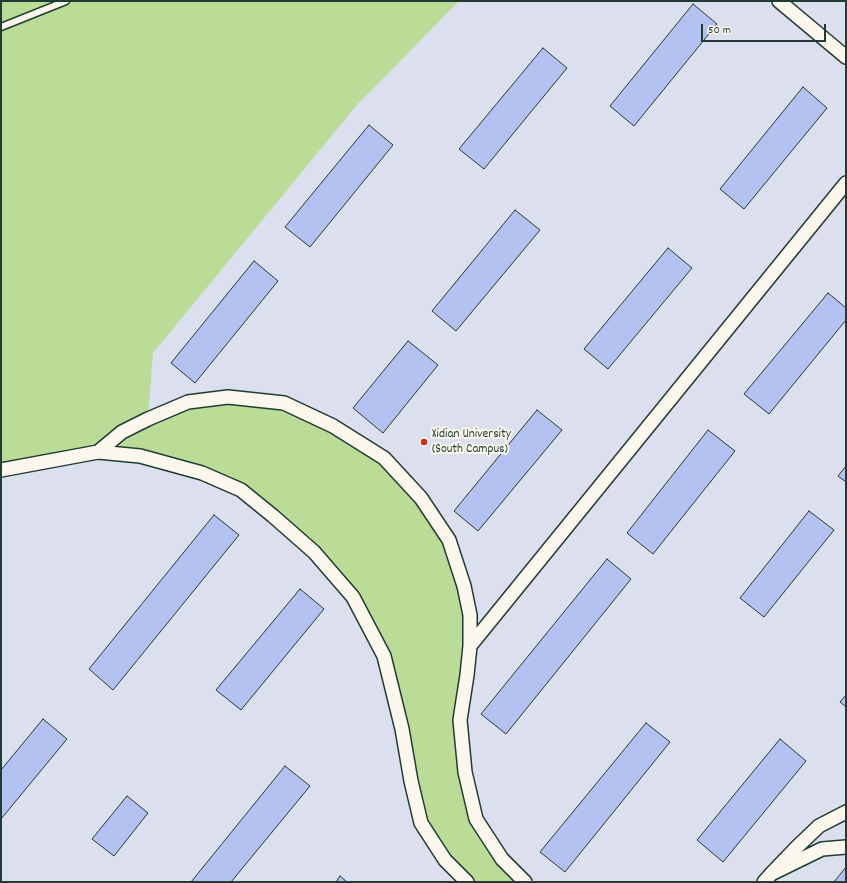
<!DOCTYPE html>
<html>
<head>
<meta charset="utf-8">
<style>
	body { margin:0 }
	#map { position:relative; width:847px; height:883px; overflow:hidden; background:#edeced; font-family:Dekko,sans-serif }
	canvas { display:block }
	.frame { position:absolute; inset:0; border:2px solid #1f3d34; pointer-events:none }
	.scale { position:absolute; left:701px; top:24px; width:125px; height:18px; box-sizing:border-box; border:2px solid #1f3d34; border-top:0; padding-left:5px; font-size:12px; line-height:14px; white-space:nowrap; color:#1f3d34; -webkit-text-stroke:3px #fbf7ec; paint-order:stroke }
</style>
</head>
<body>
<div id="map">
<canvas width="847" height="883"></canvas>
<div class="frame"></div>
<div class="scale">50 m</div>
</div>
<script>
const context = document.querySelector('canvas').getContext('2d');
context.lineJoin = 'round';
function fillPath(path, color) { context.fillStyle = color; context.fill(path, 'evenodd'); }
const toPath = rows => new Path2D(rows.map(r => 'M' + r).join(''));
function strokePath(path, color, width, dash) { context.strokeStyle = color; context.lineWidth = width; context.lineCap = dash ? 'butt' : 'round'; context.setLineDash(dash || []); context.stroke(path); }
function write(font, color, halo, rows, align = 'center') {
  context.font = font + ' Dekko,sans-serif'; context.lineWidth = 4; context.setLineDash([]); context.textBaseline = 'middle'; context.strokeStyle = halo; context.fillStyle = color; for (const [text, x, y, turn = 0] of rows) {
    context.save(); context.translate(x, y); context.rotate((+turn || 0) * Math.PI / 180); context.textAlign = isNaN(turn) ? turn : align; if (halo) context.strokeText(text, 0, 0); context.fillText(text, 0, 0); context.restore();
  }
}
const built = toPath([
	[1,1,846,1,846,882,1,882]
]);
const green = toPath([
	[1,1,459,1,356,106,153,353,148,418,194,402,284,403,384,458,449,540,470,646,460,720,476,819,525,882,467,882,421,823,384,656,353,597,270,514,202,473,98,452,1,470]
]);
const building = toPath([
	[693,4,717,24,634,126,610,106,693,4],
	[543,48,567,68,484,169,459,149,543,48],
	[803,87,827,108,744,209,720,189,803,87],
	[369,125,393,145,310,247,285,227,369,125],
	[515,210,540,230,456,331,432,311,515,210],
	[668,248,692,268,608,369,584,349,668,248],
	[254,261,278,281,195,383,171,363,254,261],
	[828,293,846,308,846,320,769,414,744,394,828,293],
	[408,341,438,365,383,433,353,408,408,341],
	[537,410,562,430,478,531,454,511,537,410],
	[708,430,735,451,653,554,627,533,708,430],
	[846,466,846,482,838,476,846,466],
	[809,511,834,530,764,617,740,598,809,511],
	[214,515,239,535,113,690,89,669,214,515],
	[607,559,631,579,506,734,481,714,607,559],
	[300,589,324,609,241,710,216,690,300,589],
	[846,695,846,707,840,702,846,695],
	[43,719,67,739,1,819,1,770,43,719],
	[646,723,670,742,565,872,540,852,646,723],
	[780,739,806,761,723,862,697,840,780,739],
	[285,766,310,786,231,882,191,882,285,766],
	[127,796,148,813,114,856,92,839,127,796],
	[846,867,846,882,834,882,846,867],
	[340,876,347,882,336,882,340,876]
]);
const lane = toPath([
	[1,27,66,1]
]);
const street = toPath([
	[779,1,846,57],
	[98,452,122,432,148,419,188,402,228,397,284,403,333,426,384,458,421,498,449,540,464,586,470,615,470,646,467,675,460,720,465,772,476,819,502,859,525,882],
	[1,470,98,452,140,456,202,473,241,490,273,516,314,552,353,597,384,656,402,729,411,781,421,823,445,860,467,882],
	[470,646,846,183],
	[771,874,797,847,819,826,846,812],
	[764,882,771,874,822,849,846,847]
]);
const markers = [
	[424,442,4,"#c8321e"]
];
const poiNames = [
	["Xidian University",432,435],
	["(South Campus)",432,450]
];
fillPath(built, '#dcdfee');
fillPath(green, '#bbdc96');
fillPath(building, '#b4c2f2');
strokePath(building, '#1f3d34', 1);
strokePath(lane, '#1f3d34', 9);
strokePath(street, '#1f3d34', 16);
strokePath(lane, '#fbf7ec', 6);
strokePath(street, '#fbf7ec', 13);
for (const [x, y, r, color] of markers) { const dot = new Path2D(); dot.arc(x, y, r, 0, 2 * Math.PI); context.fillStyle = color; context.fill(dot); strokePath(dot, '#fbf7ec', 1.5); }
write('13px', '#1f3d34', '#fbf7ec', poiNames, 'left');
</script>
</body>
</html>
